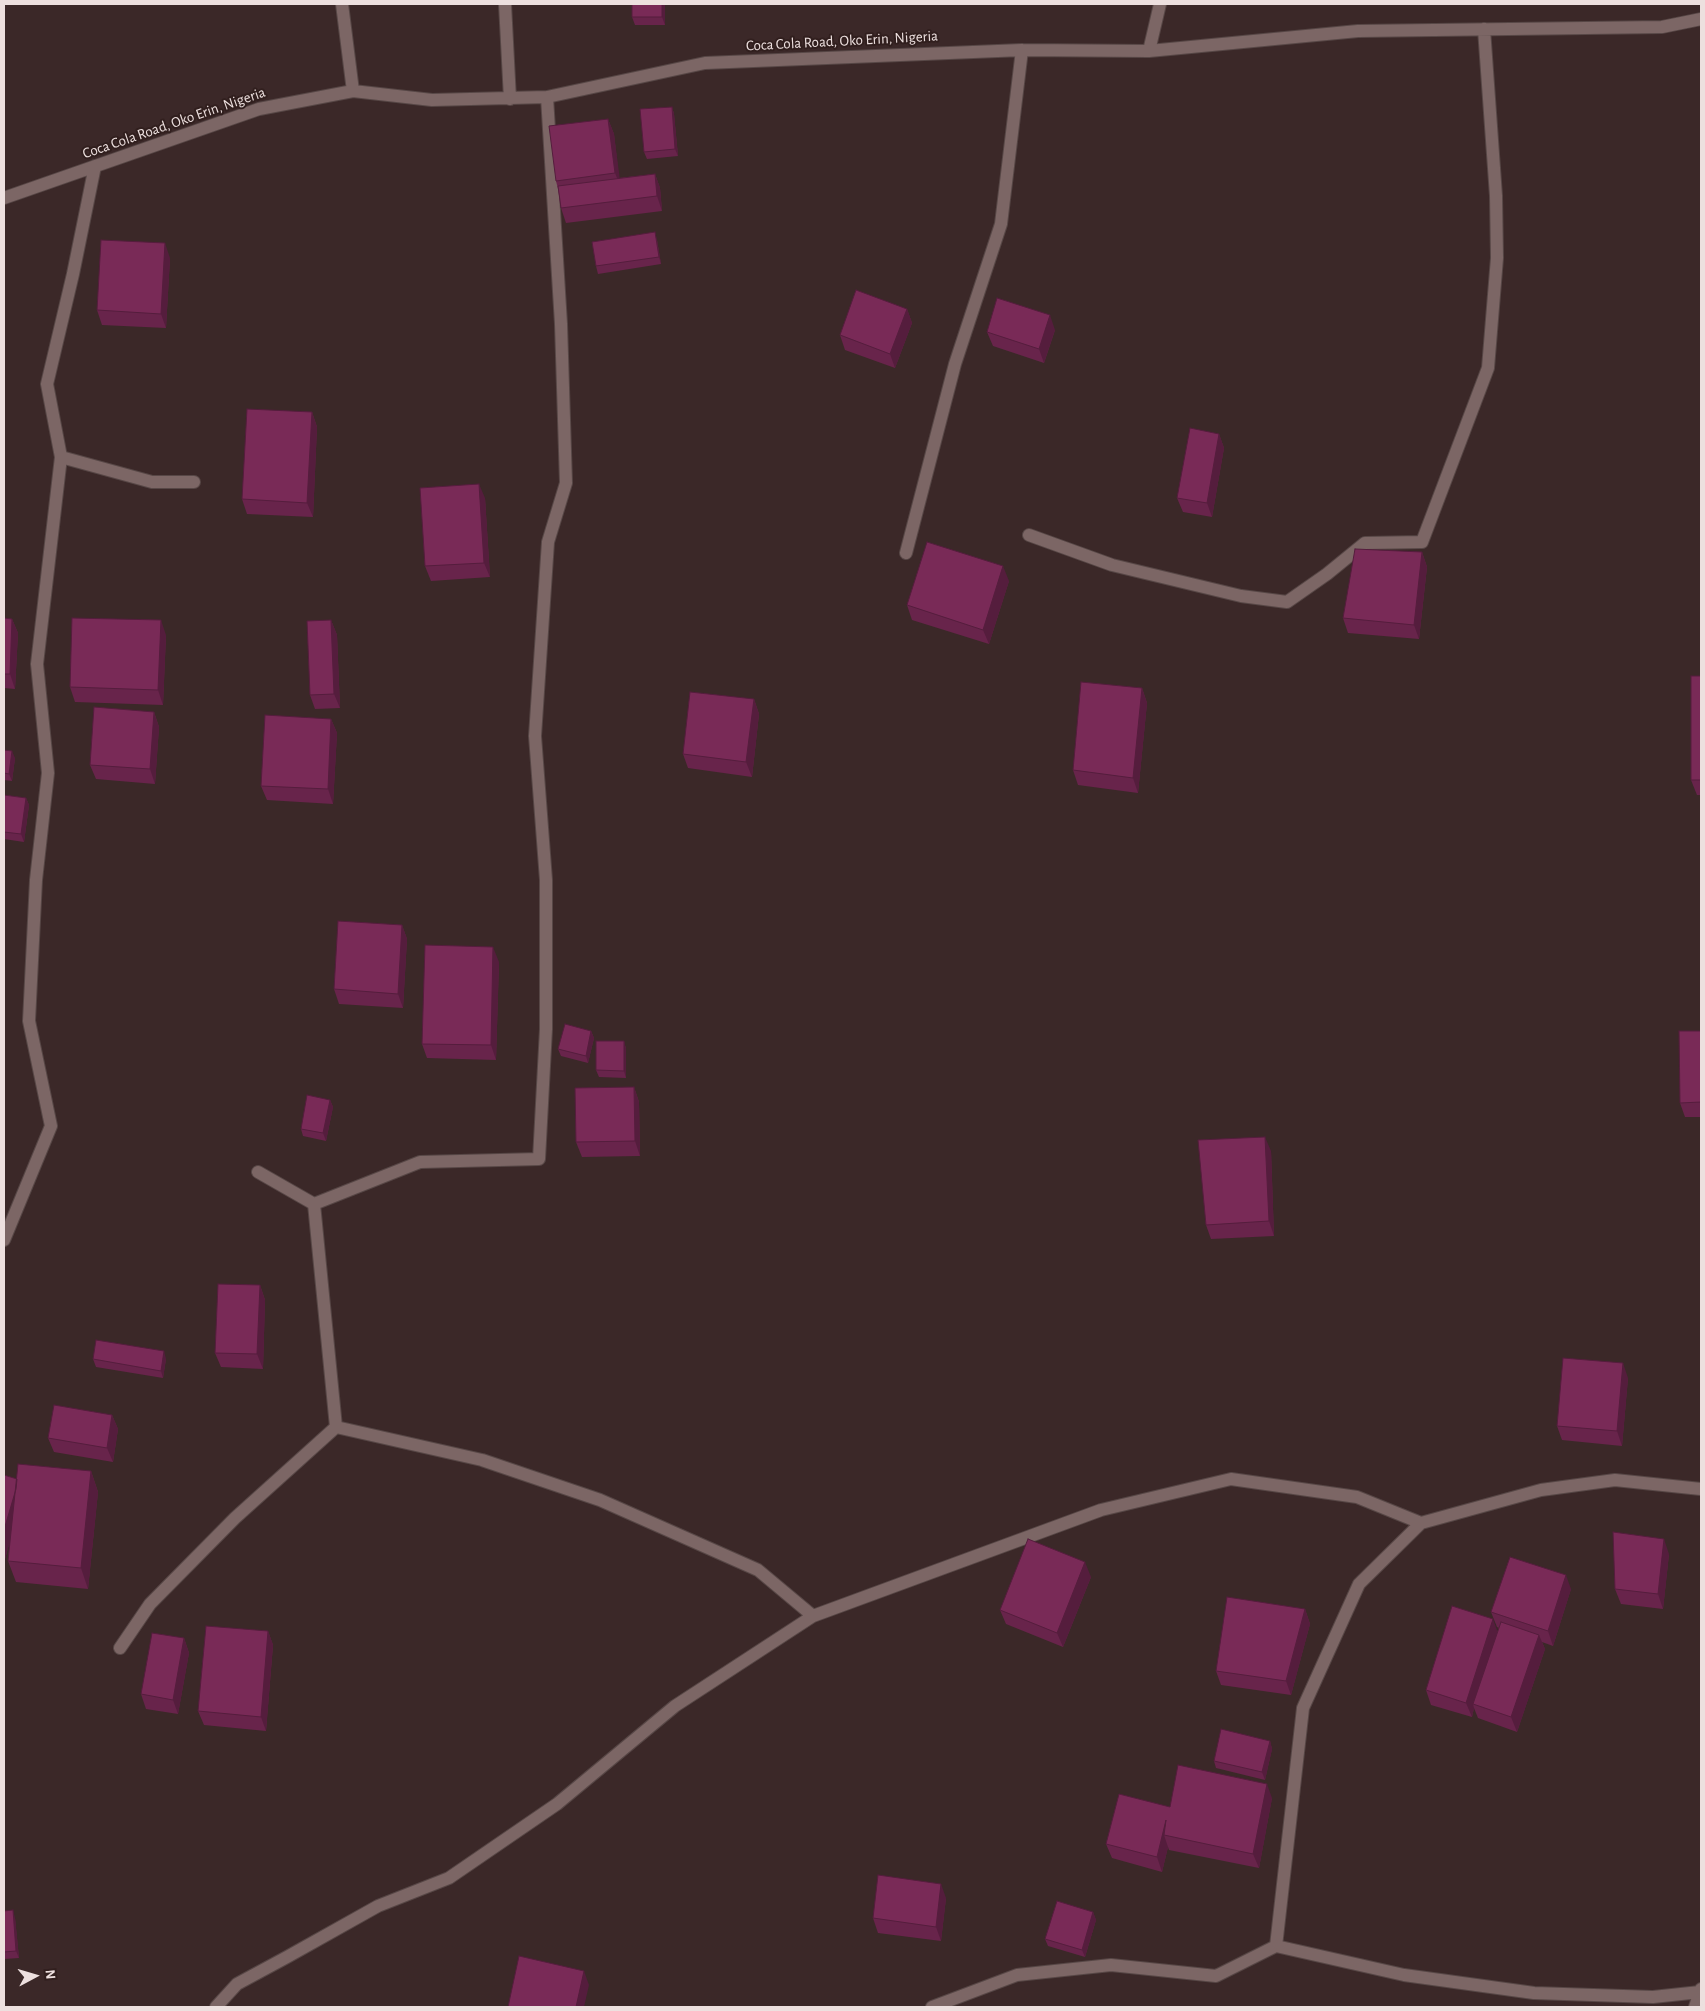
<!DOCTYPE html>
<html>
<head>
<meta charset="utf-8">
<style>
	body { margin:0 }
	#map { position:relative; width:1705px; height:2011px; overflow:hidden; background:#3b2828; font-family:"Alegreya Sans",sans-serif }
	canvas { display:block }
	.frame { position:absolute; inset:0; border:5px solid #ede0df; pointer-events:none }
	.north { position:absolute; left:10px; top:1951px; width:50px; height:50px; -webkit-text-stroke:4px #311f1e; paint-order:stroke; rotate:84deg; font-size:14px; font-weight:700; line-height:20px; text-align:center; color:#ede0df }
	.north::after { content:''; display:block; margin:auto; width:18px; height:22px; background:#ede0df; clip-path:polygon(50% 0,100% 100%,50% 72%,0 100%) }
</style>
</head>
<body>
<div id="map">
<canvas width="1705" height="2011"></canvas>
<div class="frame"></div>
<div class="north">N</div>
</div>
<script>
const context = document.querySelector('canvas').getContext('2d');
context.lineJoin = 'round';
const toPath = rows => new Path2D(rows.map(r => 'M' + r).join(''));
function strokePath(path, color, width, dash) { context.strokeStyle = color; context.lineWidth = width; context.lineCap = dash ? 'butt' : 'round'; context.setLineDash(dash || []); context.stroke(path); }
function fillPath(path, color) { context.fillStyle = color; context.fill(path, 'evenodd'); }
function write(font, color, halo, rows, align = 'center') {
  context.font = font + ' "Alegreya Sans",sans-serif'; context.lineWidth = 4; context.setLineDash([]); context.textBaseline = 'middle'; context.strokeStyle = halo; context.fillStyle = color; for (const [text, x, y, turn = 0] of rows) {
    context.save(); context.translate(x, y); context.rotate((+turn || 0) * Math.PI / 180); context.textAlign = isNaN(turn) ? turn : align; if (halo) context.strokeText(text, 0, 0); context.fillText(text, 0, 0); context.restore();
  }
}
const minor = toPath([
	[342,4,353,91],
	[505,4,510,99],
	[1149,51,1160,4],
	[95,166,73,274,47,384,61,457,152,482,194,482],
	[4,198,259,109,353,91,432,100,547,97,705,63,1022,50,1149,51,1358,31,1662,27,1701,19],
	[1029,535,1112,565,1241,596,1287,602,1327,574,1365,543,1422,542,1488,368,1497,258,1496,196,1484,29],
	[906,553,955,364,1001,224,1022,50],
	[258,1172,314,1204,336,1427,482,1460,600,1500,758,1570,813,1616,1101,1510,1231,1479,1357,1497,1421,1523,1541,1490,1615,1480,1701,1489],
	[314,1204,420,1162,539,1159,546,1029,546,880,535,736,548,542,566,483,561,324,547,97],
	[4,1240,51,1126,29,1021,36,880,48,773,37,664,61,457],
	[1421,1523,1359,1584,1303,1708,1276,1946,1404,1975,1534,1993,1653,1997,1700,1992],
	[120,1648,150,1604,235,1518,336,1427],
	[216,2007,237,1984,287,1957,378,1906,449,1878,557,1804,675,1706,813,1616],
	[932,2007,1017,1975,1111,1965,1216,1976,1276,1946],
	[1695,2007,1701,1989]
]);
const wall = toPath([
	[665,4,665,25,635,25,632,17],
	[672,107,674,114,678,156,647,159,644,152],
	[608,119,614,134,619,178,655,174,660,188,662,211,566,223,561,208,558,189,556,181],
	[657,240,661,264,598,274,596,266],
	[170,258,166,328,102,325,97,310],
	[907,309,912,323,895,368,845,350,840,335],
	[1055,330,1044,363,993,346,987,332],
	[312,412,317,427,313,517,247,514,242,499],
	[1219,434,1224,448,1212,517,1183,512,1177,498],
	[485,498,490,577,431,581,425,566],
	[1422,552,1427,567,1419,639,1348,633,1343,618],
	[1009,581,989,644,912,620,907,605],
	[4,618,12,619,18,633,15,689,4,688],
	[331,620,337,635,340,708,315,709,310,695],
	[166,635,163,705,75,702,70,687],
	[1701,676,1701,795,1697,795,1691,780],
	[1142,688,1147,703,1138,793,1078,785,1073,770],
	[754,699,759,714,752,777,688,768,683,754],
	[154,712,159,727,155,784,96,779,90,765],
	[331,719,337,733,333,804,267,800,261,786],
	[4,750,15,758,12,781,4,780],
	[4,795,26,798,29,805,24,842,4,839],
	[402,925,407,939,403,1008,339,1004,334,989],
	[499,962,496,1060,427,1058,422,1044],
	[591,1031,594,1038,588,1063,561,1056,558,1049],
	[1701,1031,1701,1117,1685,1117,1680,1103],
	[624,1041,626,1049,626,1078,599,1077,596,1070],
	[634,1087,639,1102,640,1156,582,1157,576,1142],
	[330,1100,333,1107,326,1141,303,1136,301,1129],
	[1271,1151,1274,1236,1211,1239,1206,1225],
	[260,1285,265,1300,263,1369,221,1367,215,1353],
	[93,1359,166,1359,163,1378,96,1367],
	[1628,1378,1622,1446,1562,1440,1557,1426],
	[112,1415,118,1429,113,1462,54,1452,48,1438],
	[91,1471,98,1492,88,1589,16,1582,8,1561,10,1540,5,1559,4,1558,4,1475,17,1479],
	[1669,1554,1663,1609,1621,1604,1615,1589],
	[1091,1577,1063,1647,1006,1624,1000,1610],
	[1571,1589,1553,1646,1542,1642,1545,1649,1517,1732,1478,1718,1474,1708,1472,1717,1431,1705,1426,1690,1497,1632,1499,1628,1497,1627,1491,1612],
	[1305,1609,1310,1624,1291,1695,1221,1685,1216,1671],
	[268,1631,273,1645,266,1731,204,1725,198,1711],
	[184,1638,189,1653,178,1714,146,1709,141,1694],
	[1270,1741,1272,1749,1265,1780,1216,1768,1214,1761],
	[1272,1798,1259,1868,1169,1850,1168,1847,1162,1872,1112,1858,1106,1844],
	[946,1898,941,1941,878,1933,873,1918],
	[4,1911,15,1918,19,1958,4,1959],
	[1093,1912,1096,1920,1085,1957,1048,1946,1045,1939]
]);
const shadedWall = toPath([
	[662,4,665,4,665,25,662,17],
	[672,107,674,114,678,156,675,149],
	[608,119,614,134,621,188,615,173],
	[655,174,660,188,662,211,657,196],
	[655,232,657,240,661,264,659,257],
	[165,243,170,258,166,328,161,314],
	[907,309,912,323,895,368,890,354],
	[1050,315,1055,330,1044,363,1039,349],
	[312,412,317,427,313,517,307,503],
	[1219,434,1224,448,1212,517,1207,503],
	[479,484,485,498,490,577,484,563],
	[1422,552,1427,567,1419,639,1414,625],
	[1003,566,1009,581,989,644,983,630],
	[12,619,18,633,15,689,10,674],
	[161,620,166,635,163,705,158,690],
	[331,620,337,635,340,708,334,694],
	[1142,688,1147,703,1138,793,1133,778],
	[754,699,759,714,752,777,746,762],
	[154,712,159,727,155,784,150,769],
	[331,719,337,733,333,804,328,789],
	[12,751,15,758,12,781,9,774],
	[26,798,29,805,24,842,21,834],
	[402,925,407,939,403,1008,398,994],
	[493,947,499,962,496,1060,491,1045],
	[591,1031,594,1038,588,1063,586,1056],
	[624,1041,626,1049,626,1078,624,1071],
	[634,1087,639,1102,640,1156,635,1141],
	[330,1100,333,1107,326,1141,323,1133],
	[1265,1137,1271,1151,1274,1236,1269,1221],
	[260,1285,265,1300,263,1369,257,1354],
	[164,1351,166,1359,163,1378,161,1371],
	[1623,1363,1628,1378,1622,1446,1617,1431],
	[112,1415,118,1429,113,1462,107,1448],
	[91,1471,98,1492,88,1589,81,1568],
	[18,1479,24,1494,5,1559,4,1555,4,1530],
	[1664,1539,1669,1554,1663,1609,1658,1594],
	[1085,1562,1091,1577,1063,1647,1057,1633],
	[1566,1575,1571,1589,1553,1646,1548,1631],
	[1305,1609,1310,1624,1291,1695,1286,1681],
	[1493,1619,1498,1633,1473,1704,1474,1708,1472,1717,1466,1703],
	[268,1631,273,1645,266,1731,261,1717],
	[1539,1635,1545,1649,1517,1732,1511,1717],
	[184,1638,189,1653,178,1714,173,1700],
	[1270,1741,1272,1749,1265,1780,1262,1772],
	[1267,1784,1272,1798,1259,1868,1253,1854],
	[1166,1820,1164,1835,1168,1847,1162,1872,1157,1857],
	[941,1884,946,1898,941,1941,936,1927],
	[13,1910,15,1918,19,1958,16,1951],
	[1093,1912,1096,1920,1085,1957,1082,1950],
	[584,1971,589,1985,584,2007,576,2007]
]);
const building = toPath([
	[632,4,662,4,662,17,632,17,632,4],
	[672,107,675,149,644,152,640,109,672,107],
	[608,119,615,173,556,181,549,126,608,119],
	[655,174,657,196,561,208,558,186,655,174],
	[655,232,659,257,596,266,592,242,655,232],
	[101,240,165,243,161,314,97,310,101,240],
	[856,290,907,309,890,354,840,335,856,290],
	[997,298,1050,315,1039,349,987,332,997,298],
	[247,409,312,412,307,503,242,499,247,409],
	[1190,428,1219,434,1207,503,1177,498,1190,428],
	[479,484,484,563,425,566,420,488,479,484],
	[927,542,1003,566,983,630,907,605,927,542],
	[1355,549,1422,552,1414,625,1343,618,1355,549],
	[4,618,12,619,10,674,4,674,4,618],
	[72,618,161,620,158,690,70,687,72,618],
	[331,620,334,694,310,695,307,621,331,620],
	[1691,676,1701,676,1701,780,1691,780,1691,676],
	[1081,682,1142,688,1133,778,1073,770,1081,682],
	[690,692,754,699,746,762,683,754,690,692],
	[94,707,154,712,150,769,90,765,94,707],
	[265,715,331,719,328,789,261,786,265,715],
	[4,750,12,751,9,774,4,773,4,750],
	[4,795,26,798,21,834,4,832,4,795],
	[338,921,402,925,398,994,334,989,338,921],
	[425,945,493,947,491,1045,422,1044,425,945],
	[565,1024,591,1031,586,1056,558,1049,565,1024],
	[1679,1031,1701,1031,1701,1102,1680,1103,1679,1031],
	[596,1041,624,1041,624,1071,596,1070,596,1041],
	[634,1087,635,1141,576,1142,575,1088,634,1087],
	[307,1095,330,1100,323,1133,301,1129,307,1095],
	[1265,1137,1269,1221,1206,1225,1198,1140,1265,1137],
	[218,1284,260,1285,257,1354,215,1353,218,1284],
	[96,1340,164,1351,161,1371,93,1359,96,1340],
	[1563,1358,1623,1363,1617,1431,1557,1426,1563,1358],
	[54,1405,112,1415,107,1448,48,1438,54,1405],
	[18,1464,91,1471,81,1568,8,1561,18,1464],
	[4,1475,17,1479,16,1489,4,1530,4,1475],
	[1613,1532,1664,1539,1658,1594,1615,1589,1613,1532],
	[1028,1539,1085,1562,1057,1633,1000,1610,1028,1539],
	[1510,1557,1566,1575,1548,1631,1491,1612,1510,1557],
	[1227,1597,1305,1609,1286,1681,1216,1671,1227,1597],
	[1452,1606,1493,1619,1466,1703,1426,1690,1452,1606],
	[1501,1622,1539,1635,1511,1717,1473,1704,1501,1622],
	[206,1626,268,1631,261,1717,198,1711,206,1626],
	[152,1633,184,1638,173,1700,141,1694,152,1633],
	[1221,1729,1270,1741,1262,1772,1214,1761,1221,1729],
	[1178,1765,1267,1784,1253,1854,1164,1835,1166,1820,1157,1857,1106,1844,1119,1794,1170,1807,1178,1765],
	[878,1875,941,1884,936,1927,873,1918,878,1875],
	[1057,1901,1093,1912,1082,1950,1045,1939,1057,1901],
	[13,1910,16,1951,4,1952,4,1911,13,1910],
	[519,1956,584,1971,576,2007,508,2007,519,1956]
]);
const streetNames = [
	["Coca Cola Road, Oko Erin, Nigeria",842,41,-3],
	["Coca Cola Road, Oko Erin, Nigeria",174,123,-19]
];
strokePath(minor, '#574746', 14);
strokePath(minor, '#7c6665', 12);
fillPath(wall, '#68244b');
fillPath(shadedWall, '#551d3d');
fillPath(building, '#792a57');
strokePath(building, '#551d3d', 1);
write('15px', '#ede0df', '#311f1e', streetNames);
</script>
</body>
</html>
